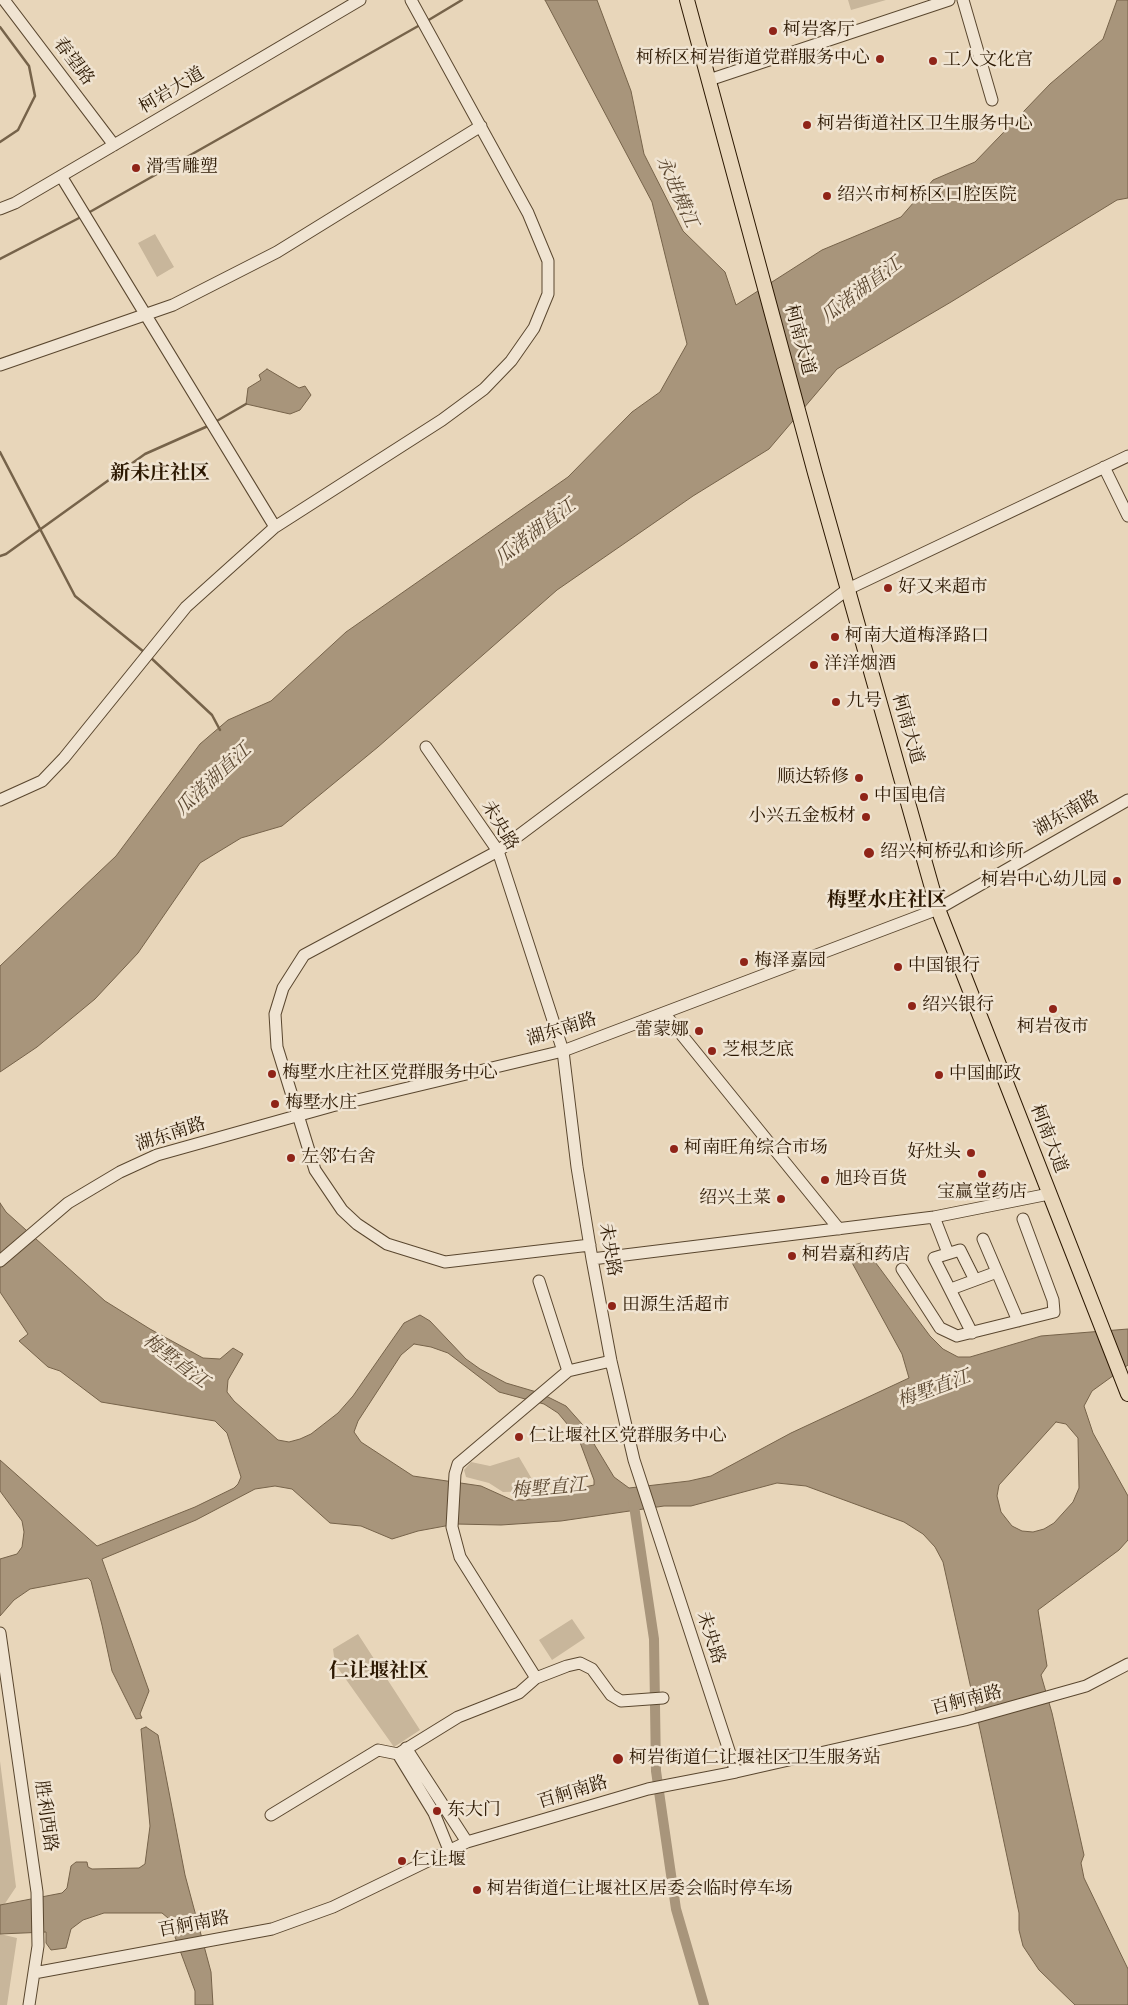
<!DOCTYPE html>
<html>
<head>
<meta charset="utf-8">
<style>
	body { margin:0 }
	canvas { display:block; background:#e8d6ba }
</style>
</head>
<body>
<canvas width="1128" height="2005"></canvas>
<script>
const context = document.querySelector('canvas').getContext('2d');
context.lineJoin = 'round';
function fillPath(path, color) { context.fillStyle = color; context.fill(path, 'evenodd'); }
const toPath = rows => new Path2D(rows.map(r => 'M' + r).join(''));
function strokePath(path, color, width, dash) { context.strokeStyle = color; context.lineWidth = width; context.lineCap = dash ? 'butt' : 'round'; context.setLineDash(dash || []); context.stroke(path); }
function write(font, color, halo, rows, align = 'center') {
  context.font = font + ' "Libre Bodoni","Noto Serif SC",serif'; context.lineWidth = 5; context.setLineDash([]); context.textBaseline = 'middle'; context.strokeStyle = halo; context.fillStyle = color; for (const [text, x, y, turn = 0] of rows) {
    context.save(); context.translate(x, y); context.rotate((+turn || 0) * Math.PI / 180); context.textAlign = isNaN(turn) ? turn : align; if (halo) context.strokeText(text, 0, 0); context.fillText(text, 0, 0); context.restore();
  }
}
const green = toPath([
	[848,0,886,0,851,10],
	[155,234,174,267,157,277,138,243],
	[519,1457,539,1491,503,1492,489,1483,466,1477,464,1470,471,1462,490,1466],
	[572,1619,585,1638,552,1660,539,1640],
	[358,1634,420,1730,394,1747,335,1664,333,1649],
	[0,1761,16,1887,4,1905,0,1905],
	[0,1934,17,1938,7,2005,0,2005]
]);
const water = toPath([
	[545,0,597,0,631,91,644,154,683,231,725,272,736,305,822,250,901,217,933,180,975,162,1050,84,1103,39,1117,0,1128,0,1128,198,1117,200,951,302,837,369,769,449,693,496,557,590,378,747,282,826,241,838,200,863,138,953,95,999,37,1047,0,1072,0,966,116,856,200,744,228,720,271,701,346,632,568,477,632,412,660,392,687,344,652,202,545,0],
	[267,369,299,388,305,386,311,395,300,410,290,414,246,404,248,388,261,380,259,375,267,369],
	[0,1203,6,1212,105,1301,150,1329,203,1358,220,1359,233,1348,243,1354,228,1380,227,1392,234,1401,278,1440,289,1442,300,1439,311,1434,338,1413,353,1396,404,1323,420,1315,430,1321,466,1359,480,1369,506,1383,540,1393,566,1406,582,1424,614,1477,629,1488,689,1481,711,1476,791,1433,909,1378,902,1354,844,1248,861,1243,930,1336,943,1349,958,1357,970,1357,1041,1336,1128,1329,1128,1365,1092,1391,1084,1406,1093,1433,1128,1496,1128,1540,1119,1550,1038,1610,1047,1666,1041,1675,1052,1713,1084,1855,1081,1863,1084,1878,1128,1969,1128,2005,1075,2005,1039,1970,1023,1946,1019,1930,1019,1913,981,1734,943,1562,935,1547,923,1534,904,1522,806,1486,777,1483,691,1506,664,1506,561,1521,501,1525,456,1524,418,1531,392,1539,361,1526,330,1523,292,1489,275,1486,255,1489,196,1520,102,1559,149,1691,140,1714,142,1718,136,1719,112,1671,102,1625,91,1581,88,1578,30,1589,14,1600,0,1616,0,1559,17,1554,22,1547,24,1532,22,1521,0,1491,0,1460,97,1546,195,1507,234,1488,238,1484,241,1477,227,1433,215,1421,101,1402,60,1371,48,1367,19,1341,28,1334,0,1292,0,1203],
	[414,1344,431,1347,448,1353,499,1392,544,1404,558,1413,578,1437,594,1480,594,1485,525,1500,512,1500,481,1486,413,1476,361,1442,354,1432,358,1421,401,1355,414,1344],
	[1056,1422,1066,1424,1078,1438,1079,1488,1073,1502,1054,1523,1044,1529,1033,1532,1022,1531,1012,1526,1001,1512,997,1496,999,1485,1056,1422],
	[146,1727,158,1735,185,1875,211,1972,213,2005,195,2005,195,1991,168,1918,162,1913,104,1913,83,1920,71,1929,66,1948,51,1950,46,1943,46,1932,0,1934,0,1905,62,1893,67,1888,71,1866,76,1862,87,1862,88,1867,92,1869,139,1868,145,1864,150,1826,141,1729,146,1727]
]);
const stream = toPath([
	[427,21,462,0],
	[0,27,29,66,35,96,18,130,0,142],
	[88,213,420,25],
	[0,259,81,217],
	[215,422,246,404],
	[0,452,75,596,144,652],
	[0,556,6,554,145,454,208,426],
	[150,657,212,715,220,730]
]);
const canal = toPath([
	[633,1499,654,1639,656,1771,676,1909,704,2005]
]);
const minor = toPath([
	[4,0,114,145],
	[963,0,992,100],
	[709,80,949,0],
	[61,176,275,527],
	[0,209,15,203,114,145,360,0],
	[0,365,173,305,277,252,481,126],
	[1104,467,1128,516],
	[426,747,498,851,563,1051,577,1167,592,1259,611,1361,634,1460,736,1772],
	[0,800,42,781,64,758,186,607,275,527,442,420,484,389,511,361,534,328,548,294,548,261,528,213,411,0],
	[664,1013,839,1229],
	[934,1217,948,1253],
	[983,1239,1018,1321],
	[590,1245,445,1262,387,1244,357,1224,342,1210,315,1170,277,1047,275,1014,283,988,304,955,498,851,848,589,1128,456],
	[592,1259,934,1217,1049,1194],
	[0,1261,68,1203,120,1172,157,1155,332,1106,563,1051,938,909,1128,800],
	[902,1269,940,1328,957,1336,1054,1312,1053,1300,1023,1219],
	[539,1281,568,1371],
	[951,1289,997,1272],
	[972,1333,934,1258,960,1250,975,1280],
	[0,1633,37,1892,38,1946,29,2005],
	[536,1678,460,1557,452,1527,455,1474,458,1464,568,1371,611,1361],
	[406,1748,467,1842],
	[398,1754,434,1813,449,1850],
	[271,1815,378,1750,398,1754,458,1717,519,1693,536,1678,567,1666,580,1663,592,1669,611,1695,621,1701,663,1698],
	[34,1973,272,1929,333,1907,467,1842,648,1789,736,1772,965,1720,1086,1686,1128,1664]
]);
const major = toPath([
	[687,0,815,473,938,909,1128,1394]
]);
const markers = [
	[773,31,5,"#8f2418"],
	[880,59,5,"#8f2418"],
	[933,61,5,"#8f2418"],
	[807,125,5,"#8f2418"],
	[136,168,5,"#8f2418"],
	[827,196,5,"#8f2418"],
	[888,588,5,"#8f2418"],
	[835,637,5,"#8f2418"],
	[814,665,5,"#8f2418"],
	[836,702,5,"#8f2418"],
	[859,778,5,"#8f2418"],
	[864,797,5,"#8f2418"],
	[866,817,5,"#8f2418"],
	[869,853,6,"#8f2418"],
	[1117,881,5,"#8f2418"],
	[744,962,5,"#8f2418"],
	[898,967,5,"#8f2418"],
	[912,1006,5,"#8f2418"],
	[1053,1009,5,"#8f2418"],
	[699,1031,5,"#8f2418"],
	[712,1051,5,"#8f2418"],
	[272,1074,5,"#8f2418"],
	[939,1075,5,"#8f2418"],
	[275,1104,5,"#8f2418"],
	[674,1149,5,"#8f2418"],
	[971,1153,5,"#8f2418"],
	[291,1158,5,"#8f2418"],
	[982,1174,5,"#8f2418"],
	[825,1180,5,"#8f2418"],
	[781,1199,5,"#8f2418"],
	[792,1256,5,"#8f2418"],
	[612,1306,5,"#8f2418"],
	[519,1437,5,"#8f2418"],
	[618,1759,6,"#8f2418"],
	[437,1811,5,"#8f2418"],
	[402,1861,5,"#8f2418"],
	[477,1890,5,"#8f2418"]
];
const poiNames = [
	["柯岩客厅",783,31],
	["柯桥区柯岩街道党群服务中心",870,59,"right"],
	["工人文化宫",943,61],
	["柯岩街道社区卫生服务中心",817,125],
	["滑雪雕塑",146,168],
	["绍兴市柯桥区口腔医院",837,196],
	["好又来超市",898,588],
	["柯南大道梅泽路口",845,637],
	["洋洋烟酒",824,665],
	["九号",846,702],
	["顺达轿修",849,778,"right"],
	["中国电信",874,797],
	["小兴五金板材",856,817,"right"],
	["绍兴柯桥弘和诊所",880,853],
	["柯岩中心幼儿园",1107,881,"right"],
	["梅泽嘉园",754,962],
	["中国银行",908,967],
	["绍兴银行",922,1006],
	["柯岩夜市",1053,1028,"center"],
	["蕾蒙娜",689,1031,"right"],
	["芝根芝底",722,1051],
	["梅墅水庄社区党群服务中心",282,1074],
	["中国邮政",949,1075],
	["梅墅水庄",285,1104],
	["柯南旺角综合市场",684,1149],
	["好灶头",961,1153,"right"],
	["左邻˙右舍",301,1158],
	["旭玲百货",835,1180],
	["宝赢堂药店",982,1193,"center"],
	["绍兴土菜",771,1199,"right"],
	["柯岩嘉和药店",802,1256],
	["田源生活超市",622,1306],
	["仁让堰社区党群服务中心",529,1437],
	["柯岩街道仁让堰社区卫生服务站",629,1759],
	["东大门",447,1811],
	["仁让堰",412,1861],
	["柯岩街道仁让堰社区居委会临时停车场",487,1890]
];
const streetNames = [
	["春望路",73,62,53],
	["柯岩大道",172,91,-31],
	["柯南大道",799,340,75],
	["柯南大道",907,729,74],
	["湖东南路",1067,814,-30],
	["未央路",499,826,59],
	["湖东南路",562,1030,-17],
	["湖东南路",171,1135,-18],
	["柯南大道",1048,1139,69],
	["未央路",609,1250,80],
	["未央路",710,1638,72],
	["百舸南路",967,1701,-14],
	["百舸南路",573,1793,-17],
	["胜利西路",45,1816,82],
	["百舸南路",194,1925,-11]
];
const waterNames = [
	["永进横江",676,192,66],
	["瓜渚湖直江",862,291,-37],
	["瓜渚湖直江",536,533,-37],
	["瓜渚湖直江",214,780,-43],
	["梅墅直江",175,1362,37],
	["梅墅直江",934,1390,-20],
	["梅墅直江",549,1489,-5]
];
const quarterNames = [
	["新未庄社区",160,474],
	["梅墅水庄社区",887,901],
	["仁让堰社区",379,1672]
];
fillPath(green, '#c8b69b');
fillPath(water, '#a8957b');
strokePath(water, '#76634a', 1);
strokePath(stream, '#76634a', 2.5);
strokePath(canal, '#a8957b', 10);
strokePath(minor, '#5a472f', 13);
strokePath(major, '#2b1701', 16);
strokePath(minor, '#f0e4d2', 11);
strokePath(major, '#e8d6ba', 14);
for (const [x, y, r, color] of markers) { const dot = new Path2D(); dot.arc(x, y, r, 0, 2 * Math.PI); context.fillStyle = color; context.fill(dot); strokePath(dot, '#f0e4d2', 2); }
write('18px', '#2b1701', '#f0e4d2', poiNames, 'left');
write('18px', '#2b1701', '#f0e4d2', streetNames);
write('italic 19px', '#5d4932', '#f0e4d2', waterNames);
write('bold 20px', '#2b1701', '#f0e4d2', quarterNames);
</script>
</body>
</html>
